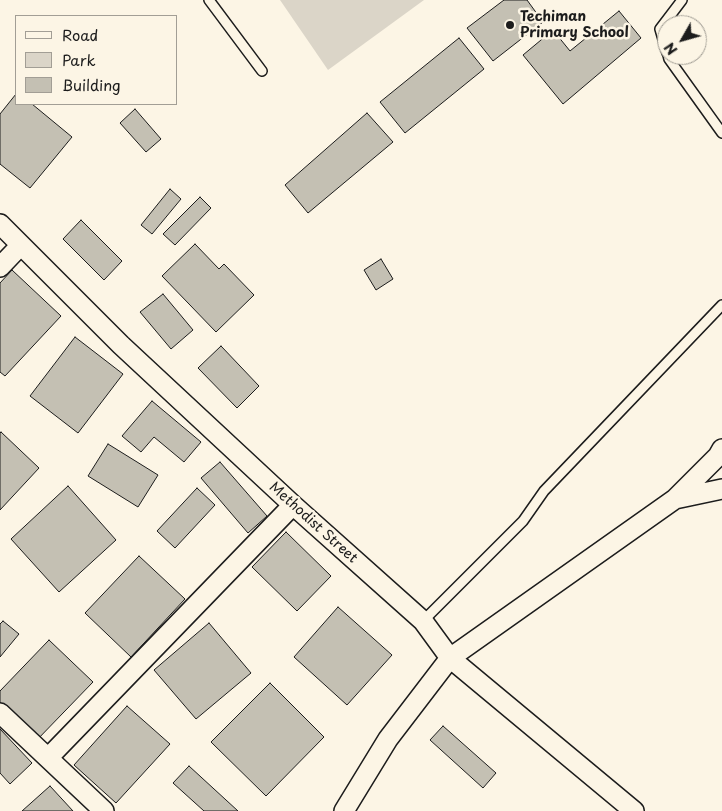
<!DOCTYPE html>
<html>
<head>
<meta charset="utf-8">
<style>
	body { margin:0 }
	#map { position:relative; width:722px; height:811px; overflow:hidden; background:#fcf5e5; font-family:"Playpen Sans",sans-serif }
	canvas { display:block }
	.legend { position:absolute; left:15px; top:15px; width:162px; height:90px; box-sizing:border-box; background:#fcf5e5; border:1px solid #a29e95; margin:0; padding:6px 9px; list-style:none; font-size:15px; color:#1c1c1c }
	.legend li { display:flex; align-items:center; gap:10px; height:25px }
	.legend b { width:25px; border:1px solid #a29e95 }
	.north { position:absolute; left:657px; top:15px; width:50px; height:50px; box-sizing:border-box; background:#fcf5e5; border:1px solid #a29e95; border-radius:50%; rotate:232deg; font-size:14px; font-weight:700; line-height:20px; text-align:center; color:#1c1c1c }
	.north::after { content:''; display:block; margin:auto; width:18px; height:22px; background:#1c1c1c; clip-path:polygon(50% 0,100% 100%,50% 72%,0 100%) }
</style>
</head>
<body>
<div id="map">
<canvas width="722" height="811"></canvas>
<ul class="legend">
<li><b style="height:6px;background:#fcf5e5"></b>Road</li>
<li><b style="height:14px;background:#dbd5c8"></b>Park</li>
<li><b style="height:14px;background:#c4c0b3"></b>Building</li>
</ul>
<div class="north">N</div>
</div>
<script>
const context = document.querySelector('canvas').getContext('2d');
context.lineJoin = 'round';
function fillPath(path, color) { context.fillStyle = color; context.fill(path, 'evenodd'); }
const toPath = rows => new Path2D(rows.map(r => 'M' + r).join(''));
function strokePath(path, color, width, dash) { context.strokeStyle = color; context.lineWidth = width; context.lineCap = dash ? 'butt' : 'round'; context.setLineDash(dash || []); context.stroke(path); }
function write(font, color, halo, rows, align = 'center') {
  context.font = font + ' "Playpen Sans",sans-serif'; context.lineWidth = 5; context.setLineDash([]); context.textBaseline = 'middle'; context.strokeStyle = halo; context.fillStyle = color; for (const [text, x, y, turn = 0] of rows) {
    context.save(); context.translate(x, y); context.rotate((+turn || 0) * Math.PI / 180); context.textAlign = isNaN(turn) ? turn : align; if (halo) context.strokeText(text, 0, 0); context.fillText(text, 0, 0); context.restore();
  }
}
const green = toPath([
	[280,0,424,0,328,70]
]);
const building = toPath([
	[504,0,527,0,543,22,493,61,467,28,504,0],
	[619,11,641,38,563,104,523,55,553,30,570,51,619,11],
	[459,38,484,69,405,133,380,102,459,38],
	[16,94,16,104,32,104,72,137,30,188,0,164,0,114,16,94],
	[135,109,161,139,146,152,120,123,135,109],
	[367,113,393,142,308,213,285,185,367,113],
	[170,189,181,199,152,234,141,225,170,189],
	[200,197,211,208,175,245,163,234,200,197],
	[81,220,122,261,104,280,63,239,81,220],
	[195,244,219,269,224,264,254,295,216,332,162,276,195,244],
	[381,259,393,279,376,290,364,270,381,259],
	[12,270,61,316,5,376,0,372,0,283,12,270],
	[163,294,193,330,171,349,140,312,163,294],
	[75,337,123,374,78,433,30,396,75,337],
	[221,346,259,386,237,408,198,368,221,346],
	[152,401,201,442,184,462,154,437,141,452,122,436,152,401],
	[1,432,39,468,0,510,0,433,1,432],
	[108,444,158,475,138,507,88,476,108,444],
	[220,462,267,516,248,533,201,478,220,462],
	[68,486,116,540,59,592,11,539,68,486],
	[197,488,215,505,175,548,157,531,197,488],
	[286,532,331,576,297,611,252,567,286,532],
	[139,556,185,599,131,657,85,613,139,556],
	[338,607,392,655,347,705,294,657,338,607],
	[3,621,19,634,0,657,0,624,3,621],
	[209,623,251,673,196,719,154,670,209,623],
	[49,640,93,682,34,743,0,711,0,691,49,640],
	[270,683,324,737,266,796,211,742,270,683],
	[127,706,170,744,116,803,74,765,127,706],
	[443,726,496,773,483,788,430,740,443,726],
	[0,729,32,763,10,784,0,773,0,729],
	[189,766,238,811,204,811,173,783,189,766],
	[50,786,73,811,22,811,50,786]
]);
const lane = toPath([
	[209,0,262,71],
	[667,53,660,29,682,0],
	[668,55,669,59,722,133],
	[423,621,523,521,544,491,722,305]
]);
const street = toPath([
	[0,224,121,345,293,505,423,621,450,658,634,811],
	[0,267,21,245],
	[675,499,718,456,722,449],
	[0,713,104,811],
	[48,758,293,505],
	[344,811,388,739,450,658,675,499,722,489]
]);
const markers = [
	[510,25,5,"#1c1c1c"]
];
const poiNames = [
	["Techiman",520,17],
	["Primary School",520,33]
];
const streetNames = [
	["Methodist Street",313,523,42]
];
fillPath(green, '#dbd5c8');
fillPath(building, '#c4c0b3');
strokePath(building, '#1c1c1c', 1);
strokePath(lane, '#1c1c1c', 12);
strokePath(street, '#1c1c1c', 22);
strokePath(lane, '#fcf5e5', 9);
strokePath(street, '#fcf5e5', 19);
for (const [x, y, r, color] of markers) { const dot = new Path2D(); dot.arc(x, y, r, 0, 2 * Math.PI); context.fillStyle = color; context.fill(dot); strokePath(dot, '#fcf5e5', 2); }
write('bold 14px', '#1c1c1c', '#fcf5e5', poiNames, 'left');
write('14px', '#1c1c1c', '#fcf5e5', streetNames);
</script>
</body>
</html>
